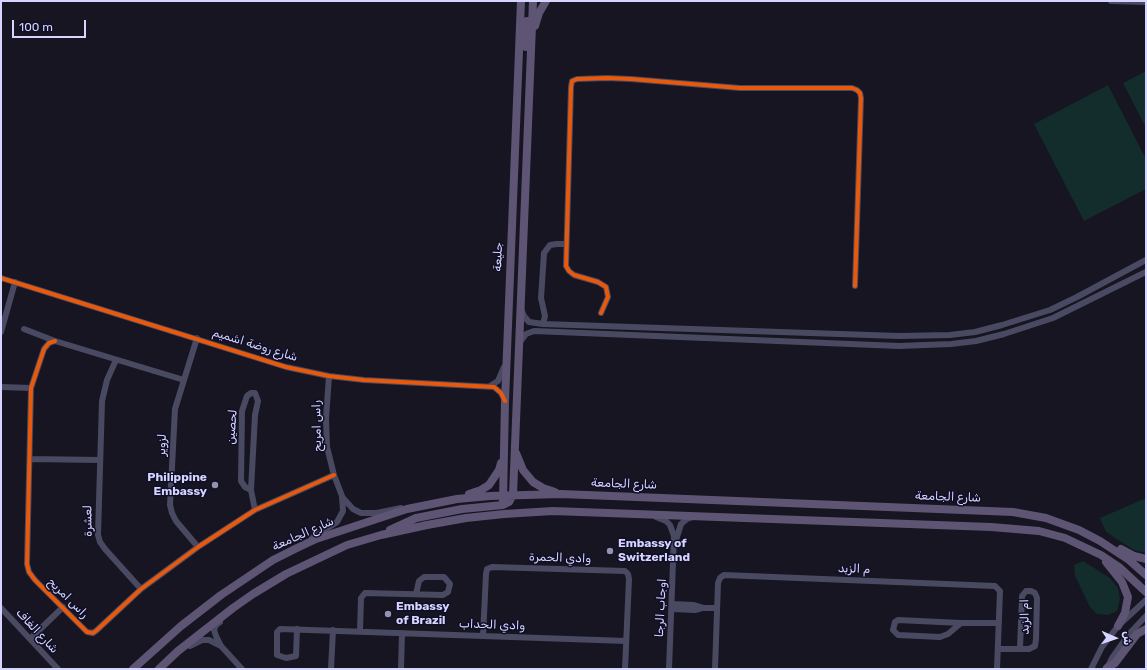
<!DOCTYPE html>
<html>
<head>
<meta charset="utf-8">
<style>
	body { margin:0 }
	#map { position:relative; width:1147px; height:670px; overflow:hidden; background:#161521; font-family:Rubik,"Noto Sans Arabic",sans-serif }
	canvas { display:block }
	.frame { position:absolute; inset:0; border:2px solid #d6d5ff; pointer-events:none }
	.north { position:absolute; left:1095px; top:618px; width:40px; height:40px; -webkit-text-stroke:3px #110f27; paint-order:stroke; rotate:92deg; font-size:11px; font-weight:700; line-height:16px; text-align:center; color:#d6d5ff }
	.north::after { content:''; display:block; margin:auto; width:14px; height:18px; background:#d6d5ff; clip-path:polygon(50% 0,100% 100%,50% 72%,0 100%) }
	.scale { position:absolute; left:12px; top:20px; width:74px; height:18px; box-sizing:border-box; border:2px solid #d6d5ff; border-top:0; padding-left:5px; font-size:12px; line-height:14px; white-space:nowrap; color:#d6d5ff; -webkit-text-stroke:3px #110f27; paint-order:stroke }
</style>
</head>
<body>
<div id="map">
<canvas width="1147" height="670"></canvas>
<div class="frame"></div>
<div class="north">ش</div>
<div class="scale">100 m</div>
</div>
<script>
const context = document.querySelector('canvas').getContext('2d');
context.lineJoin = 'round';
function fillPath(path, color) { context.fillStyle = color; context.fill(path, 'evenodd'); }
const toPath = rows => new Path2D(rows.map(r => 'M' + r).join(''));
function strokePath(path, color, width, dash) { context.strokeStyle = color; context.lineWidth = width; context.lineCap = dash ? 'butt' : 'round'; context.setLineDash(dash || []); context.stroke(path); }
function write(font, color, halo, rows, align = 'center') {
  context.font = font + ' Rubik,"Noto Sans Arabic",sans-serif'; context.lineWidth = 3; context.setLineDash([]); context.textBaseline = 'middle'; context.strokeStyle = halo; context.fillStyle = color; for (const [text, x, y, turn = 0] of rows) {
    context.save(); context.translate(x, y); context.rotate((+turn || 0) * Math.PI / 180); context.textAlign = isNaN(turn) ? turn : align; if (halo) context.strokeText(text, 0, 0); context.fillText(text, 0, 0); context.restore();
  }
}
const green = toPath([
	[1146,71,1146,128,1123,83],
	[1108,85,1146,159,1146,189,1084,221,1034,124],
	[1146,498,1146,553,1134,550,1106,532,1100,518],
	[1083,561,1110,578,1118,588,1120,599,1117,611,1108,615,1097,614,1090,607,1075,576,1074,565]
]);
const minor = toPath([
	[1111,1,1146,2],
	[1,278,286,367,329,376,364,380,494,387,501,393,505,401],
	[521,309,524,316,529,322,543,324,899,336,950,335,975,332,1002,325,1050,310,1077,297,1146,260],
	[601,313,608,297,606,287,598,282,574,275,569,271,566,266,571,87,572,81,577,79,607,78,631,79,740,88,852,88,857,90,860,93,861,98,855,286],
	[543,324,545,316,541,298,544,253,550,245,557,244,566,244],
	[24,329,55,341,184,380],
	[1,332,15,282],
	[197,338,175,409,170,505,172,513,176,521,198,547],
	[55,341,49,343,44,349,31,388,27,564,29,572,35,580,87,632,93,633,97,630,141,589,198,547,255,510,334,475],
	[520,342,526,334,534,331,899,346,951,344,976,341,1004,334,1053,318,1146,272],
	[116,360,107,380,102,401,98,535,100,542,105,549,141,589],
	[490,386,498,381,504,367],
	[1,387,31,388],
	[30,459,100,460],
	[251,490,245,487,241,481,242,411,247,396,251,393,255,393,258,401,255,415,251,490,255,510],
	[343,498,353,509,361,513,377,513,401,508],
	[656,517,666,521,670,525,674,536,669,669],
	[312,538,337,522,343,511,342,496,334,475,327,447,326,419,329,376],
	[676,540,681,524,687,519,693,517],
	[672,604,694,605,704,608,717,608],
	[1,608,58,669],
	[672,609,695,610,702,608],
	[220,622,216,625,214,630,216,636,221,646,242,669],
	[961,623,948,634,940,637,898,635,893,630,895,622,898,620,961,623,999,623],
	[297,629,296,656,286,658,277,655,277,632,280,629,483,636,626,641],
	[360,631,361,598,365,593,443,595,448,592,450,584,444,577,424,577,419,581,416,594],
	[483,636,486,574,487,569,492,567,625,571,628,574,629,579,625,669],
	[30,639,63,607],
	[190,646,202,640,209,640,221,646],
	[998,649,1029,649,1035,646,1036,639,1037,598,1035,593,1031,591,1026,591,1022,596,1020,649],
	[1107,668,1112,658,1129,634,1146,616],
	[331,669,333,630],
	[401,669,402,633],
	[715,669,718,583,720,578,724,575,995,586,1000,591,997,669],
	[1091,669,1102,647,1118,626,1146,600]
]);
const major = toPath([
	[535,26,539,13,546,1],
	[526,47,527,21],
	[516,453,523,470,533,482,543,488,555,492],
	[469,494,481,490,489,485,499,470,501,463],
	[503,501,505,401,521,1],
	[390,530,416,518,462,509,503,505,509,502,513,495,533,1],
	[1121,549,1134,556,1146,559],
	[1106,562,1122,582,1128,597,1125,613,1118,626],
	[1107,668,1115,663,1137,634,1146,629],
	[133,669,181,626,221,595,273,560,297,548,316,539,407,509,457,499,490,496,561,494,1013,512,1046,518,1079,530,1100,541,1129,560,1146,575],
	[159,669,178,651,233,608,253,594,286,574,347,545,381,535,427,525,466,518,504,514,553,511,991,527,1039,531,1065,538,1101,555,1119,567,1146,592]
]);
const cycleway = toPath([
	[1,278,286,367,329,376,364,380,494,387,501,393,505,401],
	[601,313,608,297,606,287,598,282,574,275,569,271,566,266,571,87,572,81,577,79,607,78,631,79,740,88,852,88,857,90,860,93,861,98,855,286],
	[55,341,49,343,44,349,31,388,27,564,29,572,35,580,87,632,93,633,97,630,141,589,198,547,255,510,334,475]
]);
const markers = [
	[215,485,4,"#9392b1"],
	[610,551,4,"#9392b1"],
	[388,614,4,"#9392b1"]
];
const streetNames = [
	["جليعة",498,257,-88],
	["شارع روضة اشميم",255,345,17],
	["راس امريح",317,426,-91],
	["لحصين",232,427,-86],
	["لزوير",162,445,-87],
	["شارع الجامعة",624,484,2],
	["شارع الجامعة",948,497,2],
	["لعشرة",88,521,-91],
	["شارع الجامعة",303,534,-24],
	["وادي الحمرة",560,558,2],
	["م الزبد",854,569,2],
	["راس امريح",68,598,45],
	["اوجاب الرجا",661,608,-87],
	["ام الزبد",1025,617,-91],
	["وادي الحداب",492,625,2],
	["شارع الغاف",37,631,47]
];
const poiNames = [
	["Philippine",207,478,"right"],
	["Embassy",207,492,"right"],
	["Embassy of",618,544],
	["Switzerland",618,558],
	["Embassy",396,607],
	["of Brazil",396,621]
];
fillPath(green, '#122d2c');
strokePath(minor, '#494a62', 6);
strokePath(major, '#5d5573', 8);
strokePath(cycleway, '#e8590c', 4);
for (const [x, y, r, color] of markers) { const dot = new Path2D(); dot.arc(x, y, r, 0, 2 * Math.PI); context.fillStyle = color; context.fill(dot); strokePath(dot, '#110f27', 1.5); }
write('12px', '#d6d5ff', '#110f27', streetNames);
write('bold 12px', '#d6d5ff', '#110f27', poiNames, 'left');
</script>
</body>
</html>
